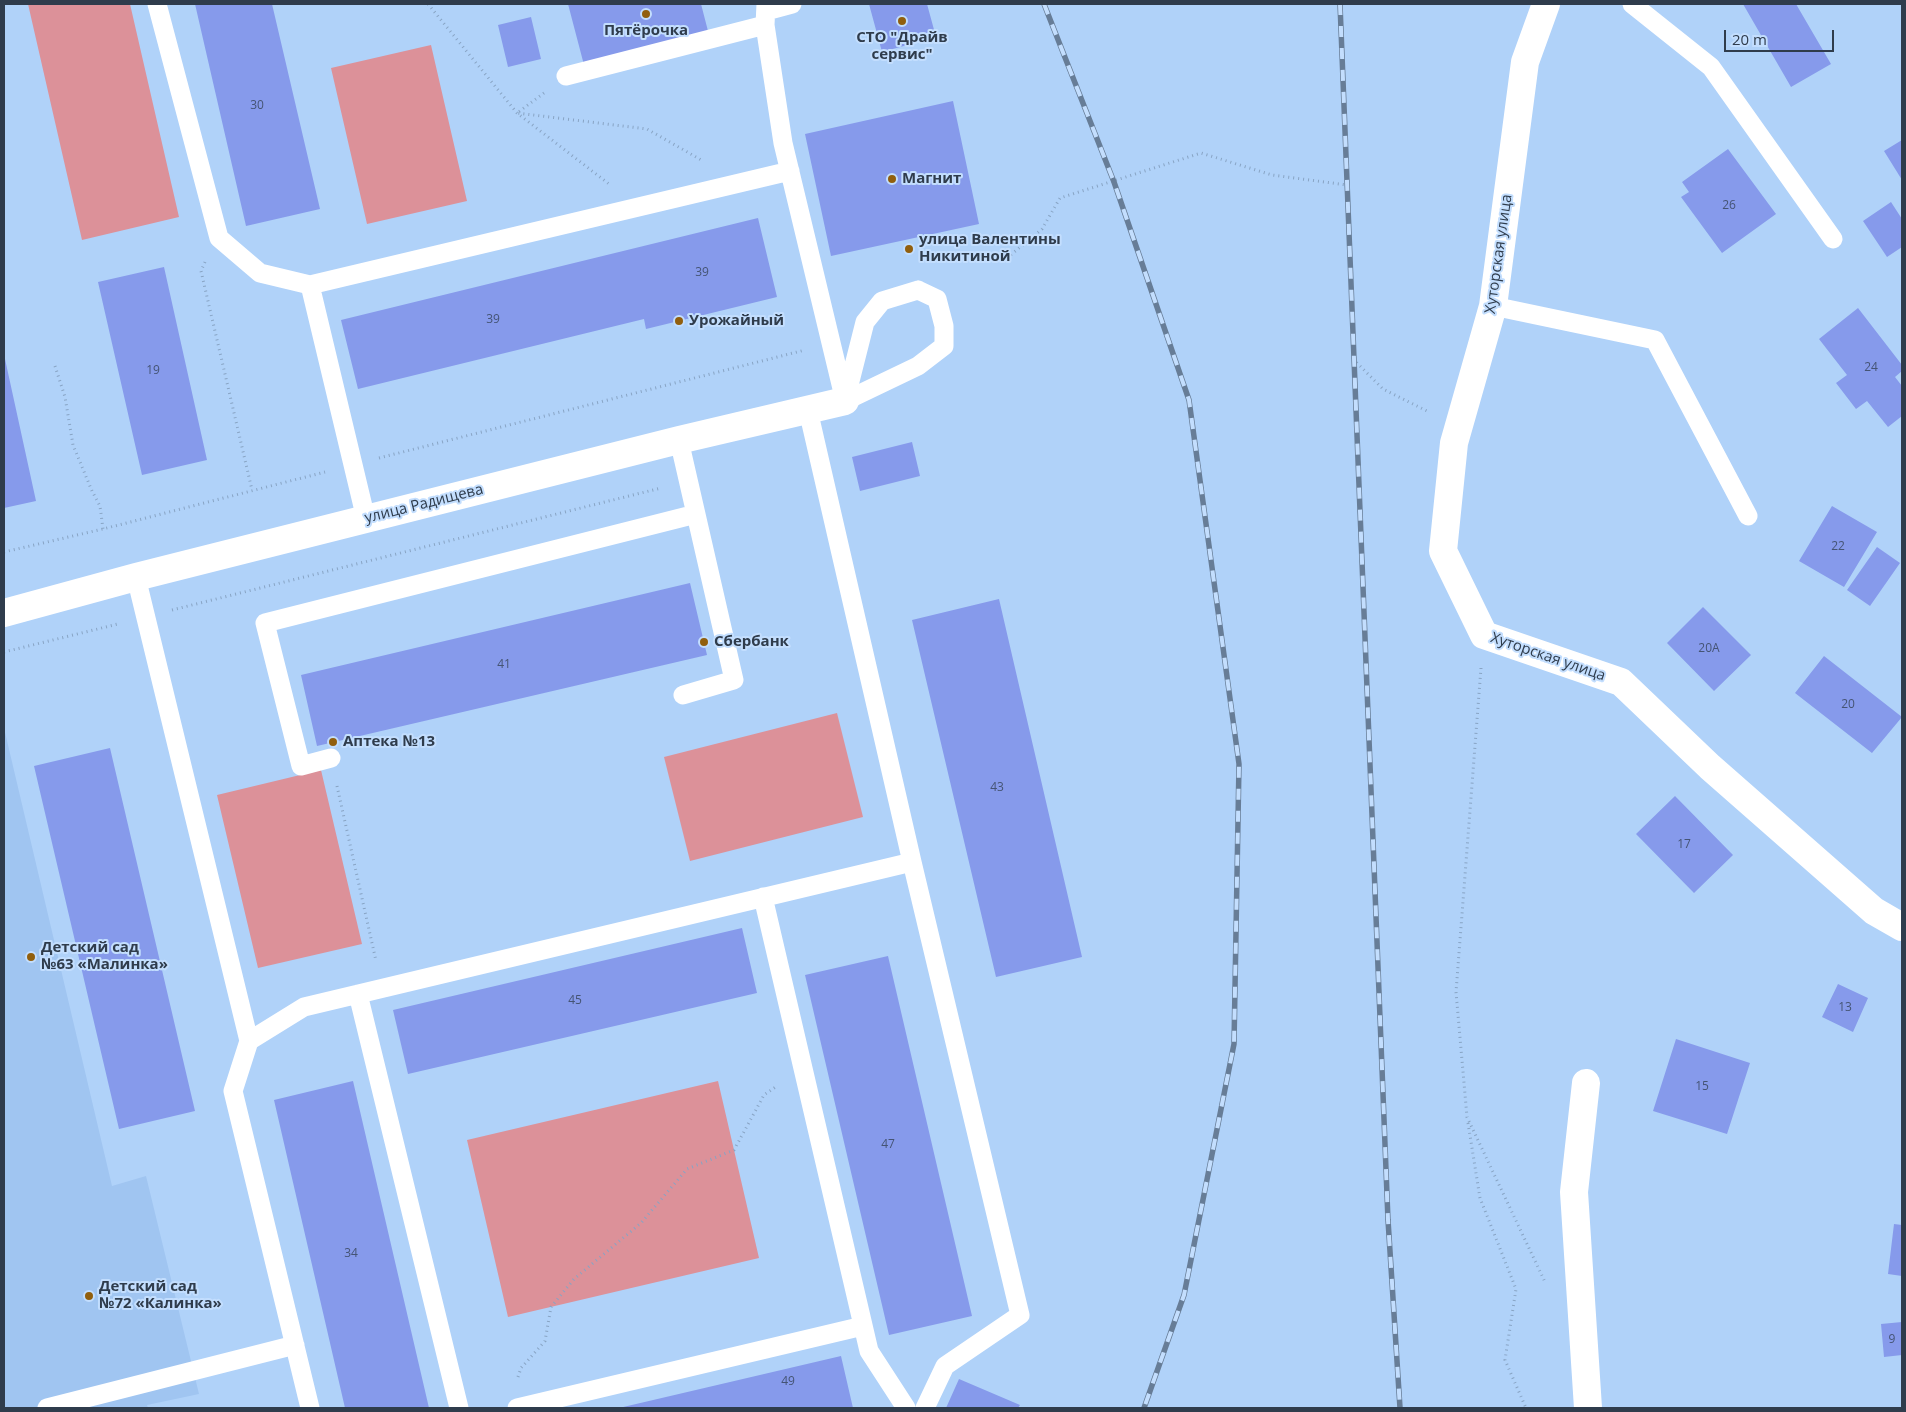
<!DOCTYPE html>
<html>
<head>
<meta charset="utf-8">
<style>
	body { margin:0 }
	#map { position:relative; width:1906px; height:1412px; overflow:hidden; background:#b0d2f9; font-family:"Open Sans",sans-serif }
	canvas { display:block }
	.frame { position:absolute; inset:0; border:5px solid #2f3c4c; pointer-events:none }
	.scale { position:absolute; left:1724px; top:30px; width:110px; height:22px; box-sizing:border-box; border:2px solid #2f3c4c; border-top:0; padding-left:6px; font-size:15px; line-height:18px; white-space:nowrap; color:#2f3c4c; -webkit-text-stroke:4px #c3defe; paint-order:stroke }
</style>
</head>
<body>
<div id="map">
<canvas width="1906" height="1412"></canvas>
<div class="frame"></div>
<div class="scale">20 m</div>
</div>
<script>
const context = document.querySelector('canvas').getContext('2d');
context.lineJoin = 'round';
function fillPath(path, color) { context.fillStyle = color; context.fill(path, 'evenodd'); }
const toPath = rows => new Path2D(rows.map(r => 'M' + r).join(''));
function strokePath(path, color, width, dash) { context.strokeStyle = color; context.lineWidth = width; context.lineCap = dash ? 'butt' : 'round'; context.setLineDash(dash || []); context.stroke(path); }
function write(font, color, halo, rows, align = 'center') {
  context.font = font + ' "Open Sans",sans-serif'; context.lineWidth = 4; context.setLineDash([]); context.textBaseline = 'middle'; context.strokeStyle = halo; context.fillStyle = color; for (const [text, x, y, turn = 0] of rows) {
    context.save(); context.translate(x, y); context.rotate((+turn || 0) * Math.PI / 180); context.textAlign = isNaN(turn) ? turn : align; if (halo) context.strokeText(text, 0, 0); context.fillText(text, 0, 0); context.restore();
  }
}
const built = toPath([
	[4,728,112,1186,146,1176,199,1394,147,1405,148,1408,4,1408]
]);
const green = toPath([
	[28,4,130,4,179,217,82,240],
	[431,45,467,201,367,224,331,68],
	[837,713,863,817,690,861,664,757],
	[321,770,362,944,258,968,217,795],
	[718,1081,759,1258,508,1317,467,1140]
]);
const building = toPath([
	[195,4,272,4,320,209,246,226],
	[568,4,701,4,708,31,584,65],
	[869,4,927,4,936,37,882,52],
	[1743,4,1796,4,1831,64,1791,87],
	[531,17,541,59,508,67,498,25],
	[953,101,979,224,831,256,805,134],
	[1902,140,1902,180,1884,151],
	[1728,149,1776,214,1722,253,1681,197,1689,192,1682,182],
	[1891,202,1902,219,1902,247,1887,257,1863,221],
	[758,218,777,297,646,329,644,319,358,389,341,320],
	[164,267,207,460,142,475,98,282],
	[1858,308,1902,365,1902,371,1895,377,1902,386,1902,416,1888,427,1867,401,1856,409,1836,383,1847,375,1819,339],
	[5,359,36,501,4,508,4,360],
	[912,442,920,476,860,491,852,457],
	[1832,506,1877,532,1844,587,1799,561],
	[1877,547,1900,563,1870,606,1847,590],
	[690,583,707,655,317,746,301,675],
	[999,599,1082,957,996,977,912,620],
	[1703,607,1751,655,1714,691,1667,643],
	[1824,656,1902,717,1872,753,1795,693],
	[110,748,195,1111,119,1129,34,766],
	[1675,796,1733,855,1694,893,1636,834],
	[742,928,757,993,408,1074,393,1010],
	[888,956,972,1316,889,1335,805,975],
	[1838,984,1868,998,1853,1032,1822,1017],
	[1676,1039,1750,1063,1727,1134,1653,1111],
	[353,1081,429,1408,345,1408,274,1100],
	[1894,1224,1902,1225,1902,1276,1888,1274],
	[1902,1322,1902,1355,1884,1357,1881,1324],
	[841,1356,853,1408,619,1408],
	[959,1379,1020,1405,1018,1408,946,1408]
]);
const path = toPath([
	[428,4,517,113,609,184],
	[544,93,517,113,647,129,703,161],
	[1007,258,1042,229,1060,198,1201,153,1272,175,1347,185],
	[205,262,201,271,252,490],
	[1353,359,1383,389,1429,412],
	[55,366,65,397,73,445,92,491,100,506,103,529],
	[379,458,805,350],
	[4,552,103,529,325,472],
	[172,610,661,488],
	[4,652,118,624],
	[1481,668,1456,992,1467,1117,1545,1282],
	[337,786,376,961],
	[1468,1123,1480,1198,1516,1289,1505,1360,1526,1408],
	[518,1377,521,1368,545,1341,551,1307,574,1279,641,1223,687,1169,734,1150,764,1095,777,1086]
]);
const service = toPath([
	[157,4,219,238,260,273,310,285,790,171],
	[766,4,765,25,783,143,845,401],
	[1632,4,1711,67,1833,239],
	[766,11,792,4],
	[566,76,765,25],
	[310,285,366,519],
	[918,290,937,299,944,326,944,346,918,366,845,401,865,322,882,301,918,290],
	[1493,306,1655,340,1748,516],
	[808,410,912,862,1020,1315,945,1366,925,1408],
	[679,440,734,680,683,695],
	[136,577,249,1041],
	[331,758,301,766,265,623,696,514],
	[763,897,869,1351,906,1408],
	[358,994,459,1408],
	[47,1408,295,1345],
	[310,1408,233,1091,249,1041,304,1007,912,862],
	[517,1408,863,1326]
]);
const minor = toPath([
	[1546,4,1525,62,1493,306,1454,443,1443,551,1484,635,1621,682,1710,767,1874,911,1902,927],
	[4,613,136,577,679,440,845,401],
	[1586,1083,1574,1192,1588,1408]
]);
const rail = toPath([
	[1044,4,1114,182,1189,400,1239,764,1234,1044,1184,1295,1144,1408],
	[1340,4,1388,1220,1400,1408]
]);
const markers = [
	[646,14,5,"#915f0e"],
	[902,21,5,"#915f0e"],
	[892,179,5,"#915f0e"],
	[909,249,5,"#915f0e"],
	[679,321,5,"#915f0e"],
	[704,642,5,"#915f0e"],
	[333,742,5,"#915f0e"],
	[31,957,5,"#915f0e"],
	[89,1296,5,"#915f0e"]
];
const numberNames = [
	["30",257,106],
	["26",1729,206],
	["39",702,273],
	["39",493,320],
	["24",1871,368],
	["19",153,371],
	["22",1838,547],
	["20А",1709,649],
	["41",504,665],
	["20",1848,705],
	["43",997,788],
	["17",1684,845],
	["45",575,1001],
	["13",1845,1008],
	["15",1702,1087],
	["47",888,1145],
	["34",351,1254],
	["9",1892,1340],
	["49",788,1382]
];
const poiNames = [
	["Пятёрочка",646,31,"center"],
	["СТО \"Драйв",902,38,"center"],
	["сервис\"",902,55,"center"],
	["Магнит",902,179],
	["улица Валентины",919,240],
	["Никитиной",919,257],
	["Урожайный",689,321],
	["Сбербанк",714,642],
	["Аптека №13",343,742],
	["Детский сад",41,948],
	["№63 «Малинка»",41,965],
	["Детский сад",99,1287],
	["№72 «Калинка»",99,1304]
];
const streetNames = [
	["Хуторская улица",1499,254,-82],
	["улица Радищева",424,504,-14],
	["Хуторская улица",1548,657,19]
];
fillPath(built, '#a0c5f1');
fillPath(green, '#dc9199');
fillPath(building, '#869aeb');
strokePath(path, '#88a4c4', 3, [1, 4]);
strokePath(service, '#fff', 19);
strokePath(minor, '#fff', 28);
strokePath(rail, '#677d97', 5.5);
strokePath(rail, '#c3defe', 4, [11]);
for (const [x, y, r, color] of markers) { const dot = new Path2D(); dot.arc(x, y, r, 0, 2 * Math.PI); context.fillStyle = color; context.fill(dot); strokePath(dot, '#c3defe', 2); }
write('12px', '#455474', null, numberNames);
write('bold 15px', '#2f3c4c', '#c3defe', poiNames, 'left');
write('15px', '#2f3c4c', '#c3defe', streetNames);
</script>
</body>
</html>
